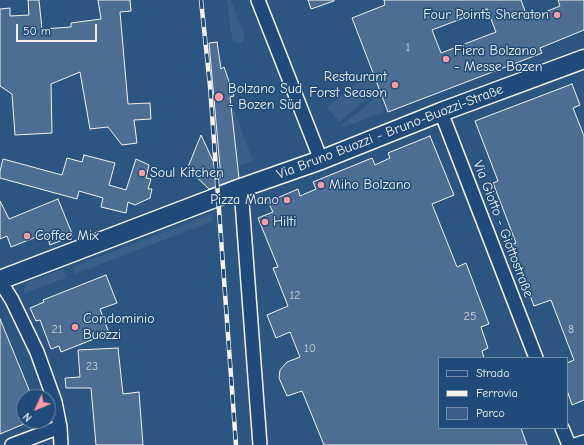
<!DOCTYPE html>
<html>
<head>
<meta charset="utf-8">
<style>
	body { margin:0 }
	#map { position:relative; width:584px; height:445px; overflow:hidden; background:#1f4a7a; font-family:"Comic Neue",sans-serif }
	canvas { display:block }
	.legend { position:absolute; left:438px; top:357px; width:130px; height:72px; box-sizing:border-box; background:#1f4a7a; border:1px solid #748da6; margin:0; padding:5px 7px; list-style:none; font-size:12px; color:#f4f1e8 }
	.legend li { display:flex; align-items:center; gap:8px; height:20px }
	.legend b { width:20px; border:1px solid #748da6 }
	.north { position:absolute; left:16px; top:389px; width:40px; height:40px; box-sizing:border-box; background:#1f4a7a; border:1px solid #748da6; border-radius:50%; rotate:226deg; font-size:11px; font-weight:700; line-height:16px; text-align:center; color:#f4f1e8 }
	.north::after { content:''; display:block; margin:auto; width:14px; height:18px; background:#ff9aa2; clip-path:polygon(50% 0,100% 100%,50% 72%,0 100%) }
	.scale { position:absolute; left:16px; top:24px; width:81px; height:18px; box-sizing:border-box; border:2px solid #f4f1e8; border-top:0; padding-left:5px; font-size:12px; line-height:14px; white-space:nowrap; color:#f4f1e8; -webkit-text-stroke:3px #1f4a7a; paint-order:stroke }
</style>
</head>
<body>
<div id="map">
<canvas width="584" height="445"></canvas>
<ul class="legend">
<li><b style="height:5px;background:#1f4a7a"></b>Strada</li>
<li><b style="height:5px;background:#f4f1e8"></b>Ferrovia</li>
<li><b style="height:11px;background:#3a5f88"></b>Parco</li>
</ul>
<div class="north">N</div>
<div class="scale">50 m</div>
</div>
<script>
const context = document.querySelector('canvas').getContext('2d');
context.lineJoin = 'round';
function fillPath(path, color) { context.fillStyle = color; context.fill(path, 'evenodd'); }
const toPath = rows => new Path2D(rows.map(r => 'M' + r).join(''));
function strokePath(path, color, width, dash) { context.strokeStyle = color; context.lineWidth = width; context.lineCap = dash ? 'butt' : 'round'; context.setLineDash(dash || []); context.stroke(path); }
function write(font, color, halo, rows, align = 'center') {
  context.font = font + ' "Comic Neue",sans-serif'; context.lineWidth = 3; context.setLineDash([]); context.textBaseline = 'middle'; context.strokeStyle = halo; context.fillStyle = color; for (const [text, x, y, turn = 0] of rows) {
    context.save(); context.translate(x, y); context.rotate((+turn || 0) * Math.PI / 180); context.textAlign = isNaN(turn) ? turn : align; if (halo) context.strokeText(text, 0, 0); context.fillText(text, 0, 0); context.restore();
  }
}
const built = toPath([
	[0,0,584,0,584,445,0,445],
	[439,358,567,358,567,428,439,428],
	[24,397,48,397,48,421,24,421]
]);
const green = toPath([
	[227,0,231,0,244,35,244,40,241,43,237,43,232,39],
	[374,77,379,89,339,122,327,107,353,85],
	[381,93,385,106,383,107,384,112,344,127,342,125],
	[231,102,253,161,237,167],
	[211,214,213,221,75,274,72,267],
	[63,269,66,278,24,293,24,288,29,282]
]);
const building = toPath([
	[28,0,39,0,42,29,71,27,71,23,101,19,98,0,130,0,131,11,120,12,128,104,150,103,151,119,134,120,137,143,122,145,108,127,90,129,80,72,51,84,52,133,15,135,12,94,0,86,0,9,10,8,10,16,29,15,28,0],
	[308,0,334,0,334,1,311,9,308,0],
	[384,0,521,0,528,19,560,6,558,0,584,0,584,30,540,48,542,53,388,112,352,18,385,5,384,0],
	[487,9,496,32,441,53,432,30,487,9],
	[217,42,221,69,224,67,234,96,230,97,239,178,209,189,189,170,188,167,201,135,221,178,209,43,217,42],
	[572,84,580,105,573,108,584,136,584,400,572,405,567,390,567,363,574,360,551,300,534,306,511,245,516,243,493,183,498,181,475,121,572,84],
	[430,136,454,195,432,204,457,267,466,263,489,324,481,327,488,348,482,351,484,358,439,358,439,428,521,428,527,445,324,445,302,391,287,396,279,378,280,370,287,362,300,357,290,332,276,338,267,315,288,306,273,268,278,267,258,218,273,212,268,202,298,189,300,196,316,189,313,182,372,158,375,165,390,158,388,153,430,136],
	[84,155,115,163,109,185,126,190,136,159,149,165,146,178,151,179,148,189,152,189,150,198,135,205,128,202,126,213,101,207,103,198,79,191,77,199,0,178,0,171,3,159,62,175,67,158,82,162,84,155],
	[58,199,73,236,50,245,46,233,11,247,7,236,0,239,0,201,9,219,58,199],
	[106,275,117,303,100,309,109,333,61,352,59,346,51,349,40,320,36,321,30,308,44,302,43,300,106,275],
	[0,319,32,397,24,397,24,424,0,434,0,319],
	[118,348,123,394,139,392,143,445,96,445,91,388,66,388,65,378,80,377,78,350,118,348]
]);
const minor = toPath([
	[258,0,321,160],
	[441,112,536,358],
	[241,188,260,445],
	[0,281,12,300,37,352,55,402,60,427,61,445],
	[562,428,569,445],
	[12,445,60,427],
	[575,445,584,442]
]);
const secondary = toPath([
	[0,280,241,188,321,160,441,112,584,59]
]);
const rail = toPath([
	[201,0,210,86,236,445]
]);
const markers = [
	[557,15,4,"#ff9aa2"],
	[446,59,4,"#ff9aa2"],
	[395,85,4,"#ff9aa2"],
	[219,97,5,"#ff9aa2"],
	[142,173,4,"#ff9aa2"],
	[321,185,4,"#ff9aa2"],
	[287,200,4,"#ff9aa2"],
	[265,222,4,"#ff9aa2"],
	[27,236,4,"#ff9aa2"],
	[75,327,4,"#ff9aa2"]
];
const numberNames = [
	["1",408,48],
	["12",295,296],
	["25",470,317],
	["21",57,330],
	["8",571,330],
	["10",310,349],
	["23",92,367]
];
const poiNames = [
	["Four Points Sheraton",549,15,"right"],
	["Fiera Bolzano",454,51],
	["- Messe Bozen",454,67],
	["Restaurant",387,77,"right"],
	["Forst Season",387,93,"right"],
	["Bolzano Sud",228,89],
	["- Bozen Süd",228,105],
	["Soul Kitchen",150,173],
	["Miho Bolzano",329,185],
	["Pizza Mano",279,200,"right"],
	["Hilti",273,222],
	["Coffee Mix",35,236],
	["Condominio",83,319],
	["Buozzi",83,335]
];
const streetNames = [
	["Via Bruno Buozzi - Bruno-Buozzi-Straße",390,132,-21],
	["Via Giotto - Giottostraße",503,229,69]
];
fillPath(built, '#2d5581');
fillPath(green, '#3a5f88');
fillPath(building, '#4d6e92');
strokePath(building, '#f4f1e8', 1);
strokePath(minor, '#f4f1e8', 16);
strokePath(secondary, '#f4f1e8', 21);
strokePath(minor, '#1f4a7a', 13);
strokePath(secondary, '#1f4a7a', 18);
strokePath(rail, '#f4f1e8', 4.5);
strokePath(rail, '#1f4a7a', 3, [9]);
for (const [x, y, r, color] of markers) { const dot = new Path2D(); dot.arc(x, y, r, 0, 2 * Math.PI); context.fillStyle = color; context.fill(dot); strokePath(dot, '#1f4a7a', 1.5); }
write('12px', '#cad0d2', null, numberNames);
write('14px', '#f4f1e8', '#1f4a7a', poiNames, 'left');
write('14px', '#f4f1e8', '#1f4a7a', streetNames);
</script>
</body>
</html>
